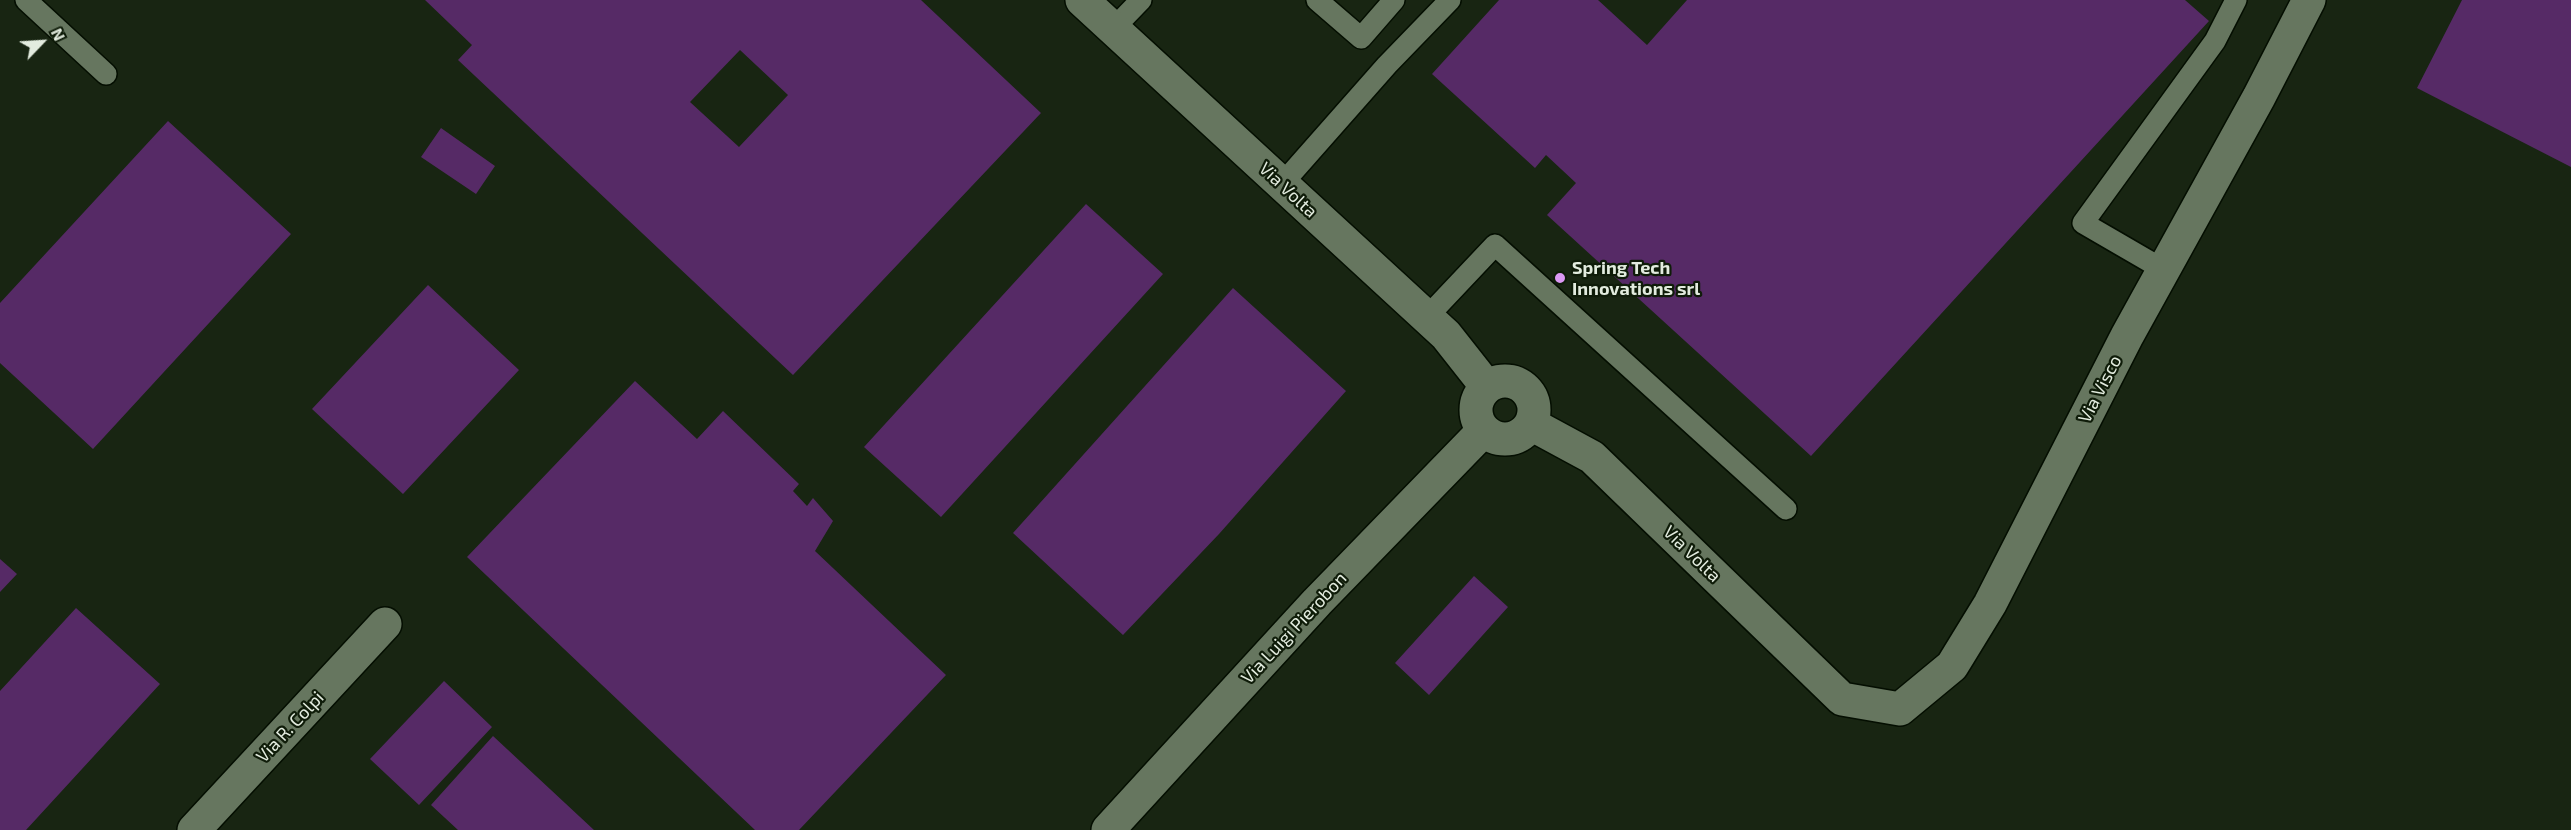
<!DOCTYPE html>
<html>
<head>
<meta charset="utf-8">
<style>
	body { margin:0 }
	#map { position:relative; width:2571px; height:830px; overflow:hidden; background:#182512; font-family:"Exo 2",sans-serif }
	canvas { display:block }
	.north { position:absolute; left:12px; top:12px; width:60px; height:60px; -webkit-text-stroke:4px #0f1c09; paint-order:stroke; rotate:65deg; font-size:16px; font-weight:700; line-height:24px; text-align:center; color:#e3ecdf }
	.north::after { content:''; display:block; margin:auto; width:21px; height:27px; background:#e3ecdf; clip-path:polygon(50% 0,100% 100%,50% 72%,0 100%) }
</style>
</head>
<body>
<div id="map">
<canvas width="2571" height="830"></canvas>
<div class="north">N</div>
</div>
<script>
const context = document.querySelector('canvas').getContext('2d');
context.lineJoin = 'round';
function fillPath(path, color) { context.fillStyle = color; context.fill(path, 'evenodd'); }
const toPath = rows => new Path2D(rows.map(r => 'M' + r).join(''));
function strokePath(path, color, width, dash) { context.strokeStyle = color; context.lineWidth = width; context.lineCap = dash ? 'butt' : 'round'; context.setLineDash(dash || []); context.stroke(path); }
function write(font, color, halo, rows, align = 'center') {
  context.font = font + ' "Exo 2",sans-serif'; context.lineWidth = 4.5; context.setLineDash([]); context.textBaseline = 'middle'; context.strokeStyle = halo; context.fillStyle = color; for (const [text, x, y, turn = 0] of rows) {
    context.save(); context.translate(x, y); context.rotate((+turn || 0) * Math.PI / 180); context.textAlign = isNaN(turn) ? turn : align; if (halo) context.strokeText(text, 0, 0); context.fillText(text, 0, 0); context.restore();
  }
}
const building = toPath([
	[425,0,921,0,1041,113,793,375,458,60,472,45],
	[740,50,788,95,739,147,690,102],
	[1499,0,1598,0,1647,45,1687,0,2185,0,2209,21,1811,456,1547,215,1576,183,1546,155,1535,168,1432,74],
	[2462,0,2571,0,2571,167,2417,88],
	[168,121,291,234,93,449,0,363,0,303],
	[441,128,495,166,476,194,421,157],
	[1086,204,1163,274,941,517,864,447],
	[428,285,519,370,403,494,312,409],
	[1233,288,1346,391,1219,534,1123,635,1013,533],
	[635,381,697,439,723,411,799,484,793,491,807,506,813,498,833,521,815,551,946,675,799,830,755,830,467,557],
	[0,559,17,574,0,592],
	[1474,576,1508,607,1429,695,1395,663],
	[76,608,160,684,26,830,0,830,0,691],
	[444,681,492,727,419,805,370,759],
	[493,736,594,830,458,830,431,805]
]);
const lane = toPath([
	[26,0,106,74],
	[1317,0,1361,38,1394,0],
	[1113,29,1141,0],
	[1282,184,1387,65,1450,0],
	[2164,270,2083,223,2215,41,2236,0],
	[1427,317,1495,245,1786,509]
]);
const street = toPath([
	[1082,0,1446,335,1487,387],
	'1476 410a29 29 0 1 1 58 0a29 29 0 1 1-58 0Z',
	[1531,424,1592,457,1842,699,1900,709,1952,666,1990,604,2127,336,2259,97,2309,0],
	[194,830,385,624],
	[1108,830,1317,602,1484,430]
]);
const markers = [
	[1560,278,6,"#dc99f4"]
];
const streetNames = [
	["Via Volta",1288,190,43],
	["Via Visco",2100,389,-63],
	["Via Volta",1692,554,44],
	["Via Luigi Pierobon",1294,628,-47],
	["Via R. Colpi",290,727,-47]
];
const poiNames = [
	["Spring Tech",1572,268],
	["Innovations srl",1572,289]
];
fillPath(building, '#562a66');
strokePath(lane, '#040e01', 24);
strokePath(street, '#040e01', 36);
strokePath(lane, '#66765f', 21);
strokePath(street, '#66765f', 33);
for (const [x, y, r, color] of markers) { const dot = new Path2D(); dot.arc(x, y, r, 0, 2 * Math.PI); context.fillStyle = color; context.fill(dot); strokePath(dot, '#0f1c09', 2); }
write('18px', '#e3ecdf', '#0f1c09', streetNames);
write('bold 18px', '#e3ecdf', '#0f1c09', poiNames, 'left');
</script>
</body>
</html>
